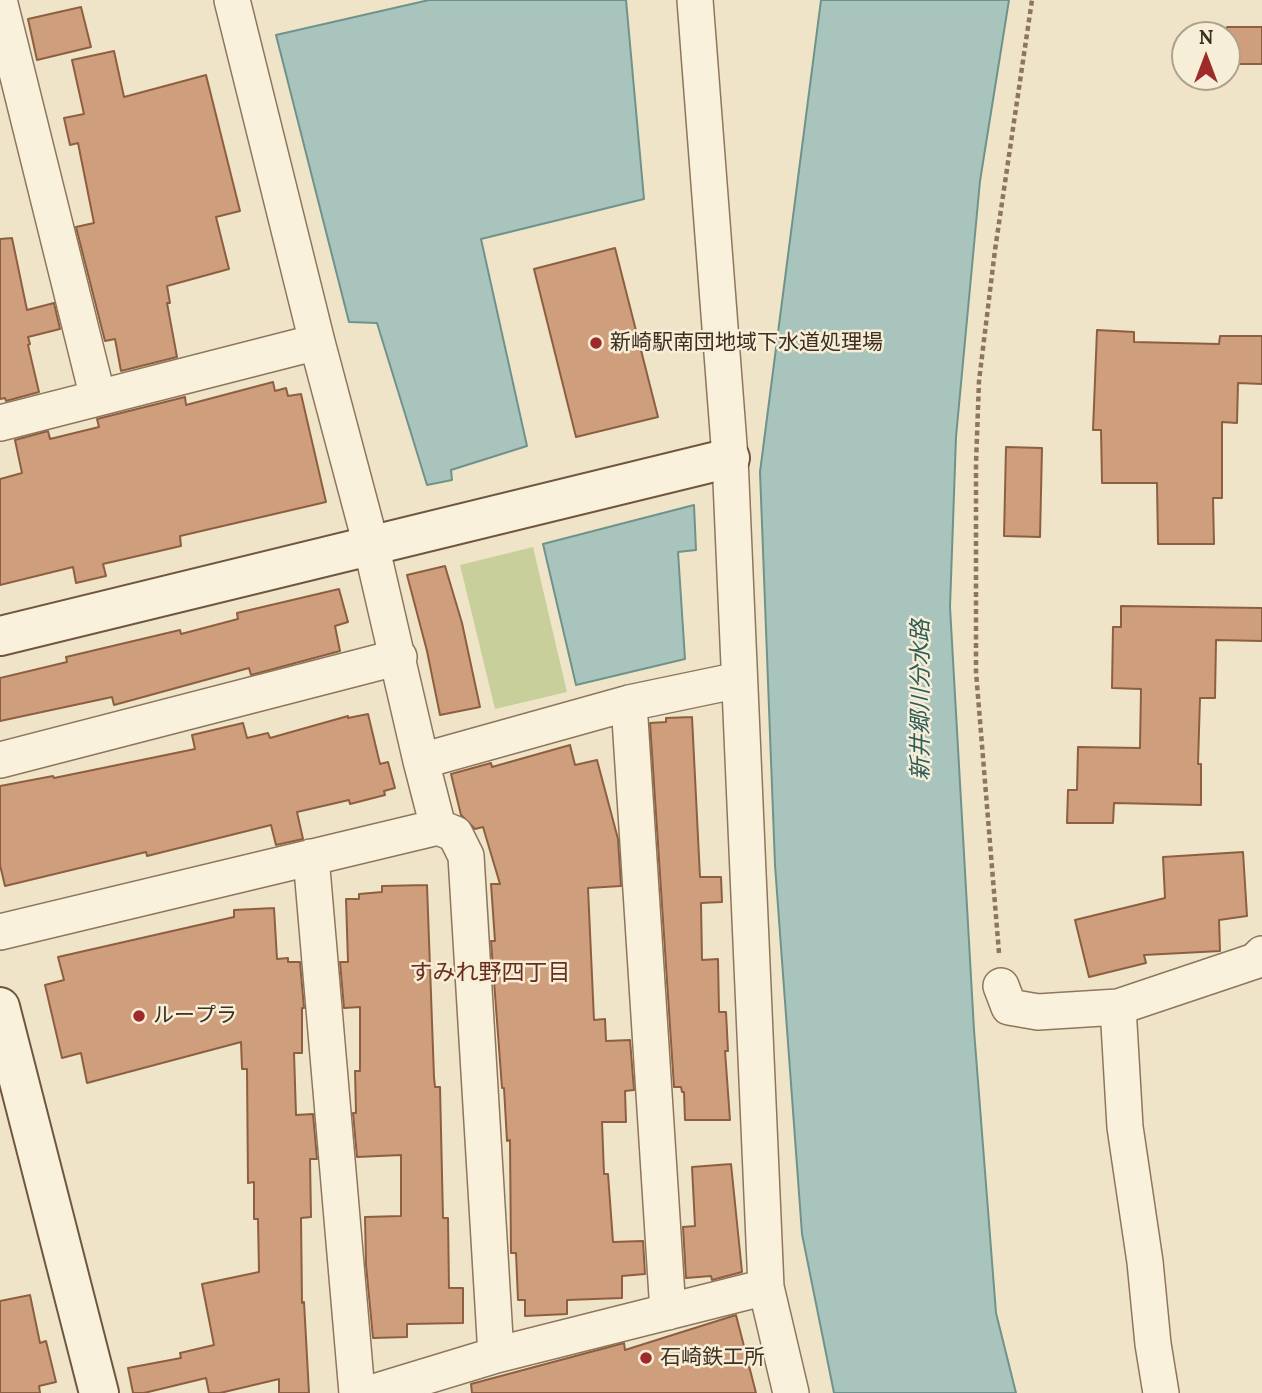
<!DOCTYPE html>
<html>
<head>
<meta charset="utf-8">
<style>
	body { margin:0 }
	#map { position:relative; width:1262px; height:1393px; overflow:hidden; background:#f0e4c8; font-family:Lora,serif }
	canvas { display:block }
	.north { position:absolute; left:1171px; top:21px; width:70px; height:70px; box-sizing:border-box; background:#f7eed8; border:2px solid #ada18e; border-radius:50%; rotate:0deg; font-size:19px; font-weight:700; line-height:28px; text-align:center; color:#3d2e20 }
	.north::after { content:''; display:block; margin:auto; width:24px; height:32px; background:#9e2a2b; clip-path:polygon(50% 0,100% 100%,50% 72%,0 100%) }
</style>
</head>
<body>
<div id="map">
<canvas width="1262" height="1393"></canvas>
<div class="north">N</div>
</div>
<script>
const context = document.querySelector('canvas').getContext('2d');
context.lineJoin = 'round';
function fillPath(path, color) { context.fillStyle = color; context.fill(path, 'evenodd'); }
const toPath = rows => new Path2D(rows.map(r => 'M' + r).join(''));
function strokePath(path, color, width, dash) { context.strokeStyle = color; context.lineWidth = width; context.lineCap = dash ? 'butt' : 'round'; context.setLineDash(dash || []); context.stroke(path); }
function write(font, color, halo, rows, align = 'center') {
  context.font = font + ' Lora,"Noto Sans JP",serif'; context.lineWidth = 5; context.setLineDash([]); context.textBaseline = 'middle'; context.strokeStyle = halo; context.fillStyle = color; for (const [text, x, y, turn = 0] of rows) {
    context.save(); context.translate(x, y); context.rotate((+turn || 0) * Math.PI / 180); context.textAlign = isNaN(turn) ? turn : align; if (halo) context.strokeText(text, 0, 0); context.fillText(text, 0, 0); context.restore();
  }
}
const green = toPath([
	[533,547,567,692,495,709,460,565]
]);
const water = toPath([
	[429,0,626,0,644,199,481,239,527,446,451,470,452,480,427,485,377,323,349,322,276,35,429,0],
	[821,0,1009,0,980,181,956,437,950,607,974,1030,996,1313,1016,1393,834,1393,802,1234,775,865,760,472,821,0],
	[694,505,696,550,678,552,685,659,576,685,543,544,694,505]
]);
const building = toPath([
	[81,7,91,47,37,60,28,19,81,7],
	[1227,27,1262,27,1262,64,1227,64,1227,27],
	[114,51,124,97,206,75,240,211,216,217,229,269,167,286,170,303,167,303,177,357,121,371,115,339,105,341,76,227,94,223,78,143,70,145,64,118,84,114,72,60,114,51],
	[12,238,27,310,54,303,60,329,28,337,30,344,28,345,39,392,6,401,5,398,0,399,0,239,12,238],
	[615,248,658,417,576,437,534,269,615,248],
	[1097,330,1134,332,1134,342,1219,344,1220,336,1262,336,1262,384,1238,383,1237,423,1222,422,1222,498,1213,498,1214,544,1158,544,1157,483,1102,483,1101,430,1093,430,1097,330],
	[273,382,275,391,286,388,288,396,301,394,326,502,180,536,181,546,103,564,106,576,76,583,73,567,0,585,0,479,22,473,15,440,48,431,50,439,99,427,97,419,185,397,186,405,273,382],
	[1006,447,1042,448,1040,537,1004,536,1006,447],
	[445,566,462,623,480,707,440,715,427,651,407,575,445,566],
	[339,589,348,622,335,626,340,651,251,675,249,668,114,705,112,697,0,721,0,678,67,662,66,657,180,630,181,634,238,619,237,613,339,589],
	[1121,606,1262,608,1262,641,1216,640,1215,698,1200,698,1198,764,1201,764,1201,805,1114,803,1113,823,1067,823,1068,790,1077,790,1078,747,1140,748,1141,689,1112,688,1113,627,1121,627,1121,606],
	[368,714,380,764,388,762,395,788,384,791,385,795,350,804,349,800,297,812,303,839,276,845,271,825,147,856,146,852,5,886,0,865,0,786,53,776,54,778,195,749,192,735,243,723,247,738,268,733,270,738,348,716,348,718,368,714],
	[692,717,700,877,721,877,722,902,701,903,702,960,718,959,719,1012,726,1012,728,1051,725,1051,730,1120,685,1120,684,1092,682,1092,681,1087,674,1087,650,723,666,722,666,718,692,717],
	[570,745,575,765,597,760,618,839,621,886,588,888,594,1020,605,1019,606,1041,630,1040,634,1090,625,1091,626,1122,602,1122,604,1174,608,1174,613,1242,643,1241,645,1274,622,1276,622,1298,567,1300,567,1314,525,1316,525,1300,518,1300,516,1253,511,1253,510,1140,507,1141,504,1088,502,1088,491,941,495,941,491,884,500,884,483,827,475,829,461,815,451,774,491,763,492,767,570,745],
	[1243,852,1247,916,1219,920,1220,951,1144,955,1146,963,1089,977,1075,920,1165,898,1163,857,1243,852],
	[427,885,434,1077,435,1087,440,1087,443,1218,448,1218,449,1288,463,1288,463,1323,407,1324,407,1337,373,1338,366,1265,365,1217,401,1216,401,1155,357,1157,353,1113,356,1113,355,1071,360,1071,360,1007,344,1008,340,962,348,962,346,899,359,899,359,894,382,892,382,886,427,885],
	[274,908,277,959,288,958,288,962,300,962,304,1008,302,1008,302,1053,294,1053,296,1115,313,1114,317,1159,310,1159,311,1217,301,1218,302,1303,304,1302,309,1393,279,1393,279,1379,220,1393,209,1393,206,1378,144,1393,133,1393,128,1368,181,1358,180,1353,214,1345,202,1284,259,1272,258,1219,254,1219,254,1182,248,1183,247,1069,242,1069,241,1042,87,1083,81,1053,62,1058,45,985,64,980,58,957,234,917,234,910,274,908],
	[731,1164,742,1272,712,1280,711,1276,686,1278,683,1227,695,1226,692,1167,731,1164],
	[30,1295,40,1343,46,1341,56,1382,39,1386,40,1393,0,1393,0,1301,30,1295],
	[736,1315,756,1393,472,1393,471,1384,624,1343,625,1350,736,1315]
]);
const path = toPath([
	[999,953,976,672,976,463,979,381,995,250,1032,0]
]);
const street = toPath([
	[232,0,317,342,371,545,421,761,438,827],
	[695,0,730,458,766,1287,791,1393],
	[0,4,98,398],
	[0,423,317,342],
	[629,703,668,1312],
	[0,760,399,657],
	[421,761,629,703,739,680],
	[311,857,357,1393],
	[0,932,438,827,455,834,466,856,496,1355],
	[1001,986,1009,1007,1038,1012,1118,1007],
	[371,1393,496,1355,766,1287],
	[1161,1393,1153,1344,1145,1262,1125,1127,1118,1007,1255,961,1262,954]
]);
const secondary = toPath([
	[0,636,730,458],
	[0,1007,99,1393]
]);
const markers = [
	[596,343,7,"#9e2a2b"],
	[139,1016,7,"#9e2a2b"],
	[646,1358,7,"#9e2a2b"]
];
const poiNames = [
	["新崎駅南団地域下水道処理場",610,343],
	["ループラ",153,1016],
	["石崎鉄工所",660,1358]
];
const waterNames = [
	["新井郷川分水路",921,700,-90]
];
const neighbourhoodNames = [
	["すみれ野四丁目",490,973]
];
fillPath(green, '#c9cf9b');
fillPath(water, '#a9c4bc');
strokePath(water, '#6f938a', 2);
fillPath(building, '#cf9f7d');
strokePath(building, '#8d5f41', 2);
strokePath(street, '#8d765c', 38);
strokePath(secondary, '#6f573f', 42);
strokePath(path, '#8d765c', 4.5, [5, 3.5]);
strokePath(street, '#faf1dc', 35);
strokePath(secondary, '#faf1dc', 38);
for (const [x, y, r, color] of markers) { const dot = new Path2D(); dot.arc(x, y, r, 0, 2 * Math.PI); context.fillStyle = color; context.fill(dot); strokePath(dot, '#f7eed8', 2.5); }
write('21px', '#3d2e20', '#f7eed8', poiNames, 'left');
write('italic 23px', '#2f5d5a', '#f7eed8', waterNames);
write('23px', '#6b2e1e', '#f7eed8', neighbourhoodNames);
</script>
</body>
</html>
